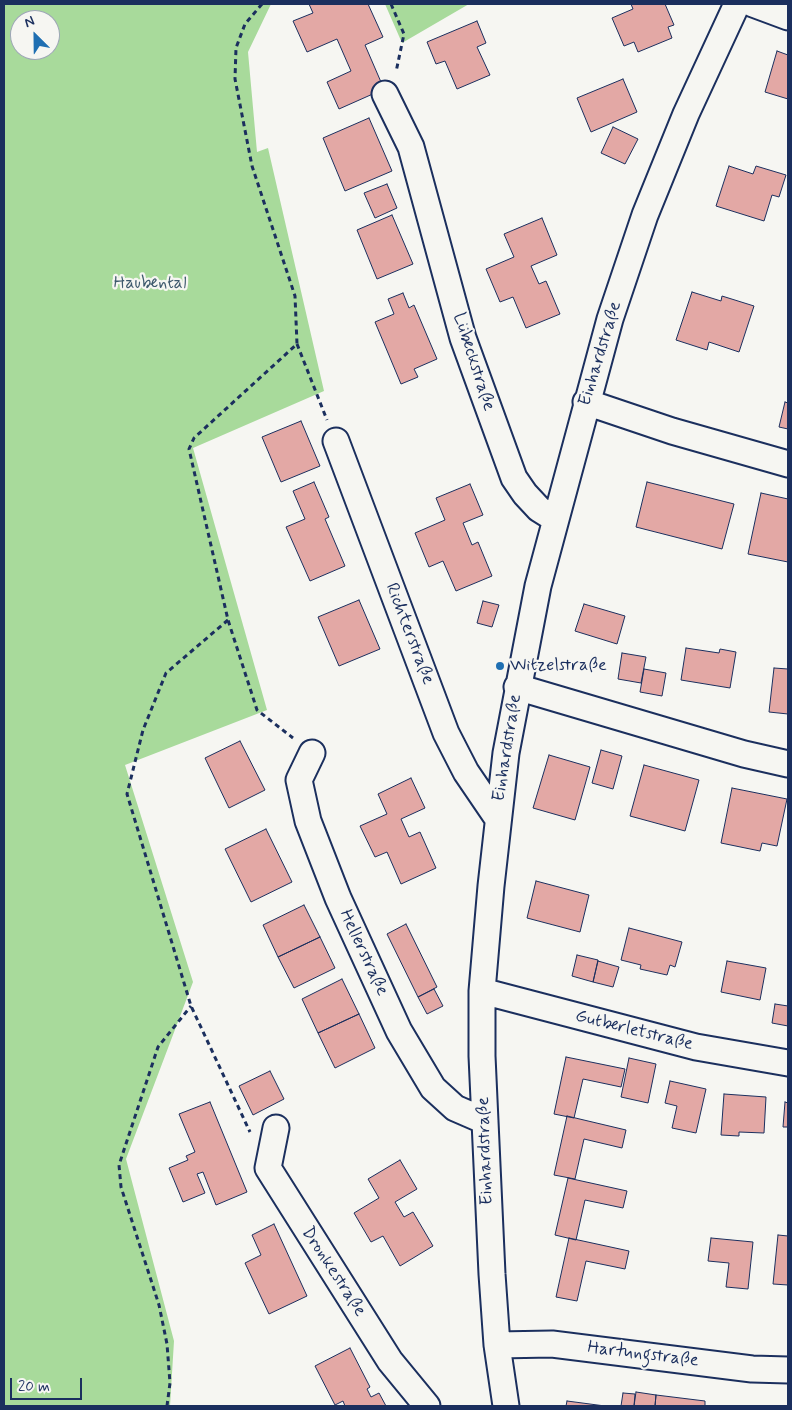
<!DOCTYPE html>
<html>
<head>
<meta charset="utf-8">
<style>
	body { margin:0 }
	#map { position:relative; width:792px; height:1410px; overflow:hidden; background:#f6f6f2; font-family:Mynerve,sans-serif }
	canvas { display:block }
	.frame { position:absolute; inset:0; border:5px solid #1b2f5e; pointer-events:none }
	.north { position:absolute; left:10px; top:10px; width:50px; height:50px; box-sizing:border-box; background:#f6f6f2; border:1px solid #9ea6b7; border-radius:50%; rotate:337deg; font-size:14px; font-weight:700; line-height:20px; text-align:center; color:#1b2f5e }
	.north::after { content:''; display:block; margin:auto; width:18px; height:22px; background:#1f6fb2; clip-path:polygon(50% 0,100% 100%,50% 72%,0 100%) }
	.scale { position:absolute; left:10px; top:1378px; width:72px; height:22px; box-sizing:border-box; border:2px solid #1b2f5e; border-top:0; padding-left:6px; font-size:15px; line-height:18px; white-space:nowrap; color:#1b2f5e; -webkit-text-stroke:4px #f6f6f2; paint-order:stroke }
</style>
</head>
<body>
<div id="map">
<canvas width="792" height="1410"></canvas>
<div class="frame"></div>
<div class="north">N</div>
<div class="scale">20 m</div>
</div>
<script>
const context = document.querySelector('canvas').getContext('2d');
context.lineJoin = 'round';
function fillPath(path, color) { context.fillStyle = color; context.fill(path, 'evenodd'); }
const toPath = rows => new Path2D(rows.map(r => 'M' + r).join(''));
function strokePath(path, color, width, dash) { context.strokeStyle = color; context.lineWidth = width; context.lineCap = dash ? 'butt' : 'round'; context.setLineDash(dash || []); context.stroke(path); }
function write(font, color, halo, rows, align = 'center') {
  context.font = font + ' Mynerve,sans-serif'; context.lineWidth = 4.5; context.setLineDash([]); context.textBaseline = 'middle'; context.strokeStyle = halo; context.fillStyle = color; for (const [text, x, y, turn = 0] of rows) {
    context.save(); context.translate(x, y); context.rotate((+turn || 0) * Math.PI / 180); context.textAlign = isNaN(turn) ? turn : align; if (halo) context.strokeText(text, 0, 0); context.fillText(text, 0, 0); context.restore();
  }
}
const green = toPath([
	[4,4,271,4,248,52,257,152,268,148,324,391,193,448,267,710,125,765,193,982,126,1159,174,1341,170,1406,4,1406],
	[20,20,50,20,50,50,20,50],
	[385,4,469,4,402,43]
]);
const building = toPath([
	[309,4,368,4,383,37,365,45,384,89,339,109,327,82,351,71,337,39,307,52,293,21,313,13,309,4],
	[631,4,665,4,674,25,668,27,672,38,638,52,634,42,624,46,612,18,633,9,631,4],
	[477,21,486,43,477,47,490,75,457,89,445,61,436,64,427,42,477,21],
	[777,51,788,55,788,99,765,92,777,51],
	[623,79,637,112,591,132,577,98,623,79],
	[369,118,392,171,345,191,323,138,369,118],
	[613,127,638,139,625,164,601,153,613,127],
	[729,166,753,174,756,166,786,175,779,197,772,195,764,221,716,206,729,166],
	[387,184,397,208,375,218,364,193,387,184],
	[392,215,413,264,377,279,357,230,392,215],
	[542,218,557,255,531,266,539,284,546,281,560,314,526,328,513,297,500,302,486,269,514,257,504,234,542,218],
	[692,292,721,301,722,296,754,306,739,352,709,342,707,350,676,340,692,292],
	[403,293,409,308,414,305,437,359,414,369,418,377,401,384,375,322,394,314,388,299,403,293],
	[785,402,788,403,788,429,779,427,785,402],
	[301,421,320,466,281,482,262,437,301,421],
	[314,482,329,517,325,519,345,566,310,581,286,527,305,519,293,491,314,482],
	[647,482,734,504,722,549,636,527,647,482],
	[470,484,483,515,463,523,472,545,478,542,492,576,456,591,443,561,429,567,415,533,445,520,436,498,470,484],
	[761,493,788,499,788,562,748,554,761,493],
	[359,600,380,649,339,666,318,617,359,600],
	[483,601,499,605,492,627,477,623,483,601],
	[584,604,625,616,617,644,575,631,584,604],
	[686,648,719,653,720,649,736,652,730,688,681,680,686,648],
	[622,653,646,657,641,683,618,679,622,653],
	[774,668,788,669,788,714,769,712,774,668],
	[644,669,666,673,662,696,640,692,644,669],
	[240,741,265,790,229,808,205,758,240,741],
	[601,750,622,756,613,789,592,783,601,750],
	[549,755,590,767,575,820,533,808,549,755],
	[644,765,699,780,685,831,630,816,644,765],
	[411,778,425,808,401,819,409,837,420,832,436,868,401,884,387,852,375,857,360,826,387,814,378,794,411,778],
	[732,788,787,799,777,846,762,843,760,851,721,843,732,788],
	[266,829,292,882,251,902,225,849,266,829],
	[536,881,589,895,580,932,527,918,536,881],
	[304,905,320,937,278,957,263,925,304,905],
	[406,924,437,987,418,997,387,934,406,924],
	[629,928,682,942,675,967,670,965,667,975,640,969,641,965,621,960,629,928],
	[320,937,335,968,294,988,278,957,320,937],
	[577,955,598,960,593,982,572,976,577,955],
	[598,961,619,967,613,987,593,982,598,961],
	[727,961,766,968,760,1000,721,992,727,961],
	[342,979,359,1014,318,1033,302,999,342,979],
	[434,989,443,1006,427,1014,418,997,434,989],
	[775,1004,788,1006,788,1026,772,1023,775,1004],
	[359,1014,375,1048,335,1068,318,1033,359,1014],
	[566,1057,625,1069,621,1087,583,1079,574,1118,554,1114,566,1057],
	[629,1058,656,1064,648,1103,621,1097,629,1058],
	[270,1071,284,1099,253,1115,239,1086,270,1071],
	[670,1081,706,1089,696,1133,672,1128,677,1106,665,1103,670,1081],
	[724,1094,766,1097,764,1133,739,1132,739,1136,721,1135,724,1094],
	[210,1102,247,1192,216,1205,203,1172,197,1174,205,1193,183,1202,169,1168,188,1160,186,1156,195,1152,179,1114,210,1102],
	[785,1102,788,1103,788,1127,783,1127,785,1102],
	[567,1116,626,1130,622,1148,584,1139,575,1179,554,1175,567,1116],
	[400,1160,417,1189,395,1202,404,1217,413,1212,433,1246,400,1266,383,1236,371,1242,354,1213,379,1198,368,1179,400,1160],
	[568,1178,627,1191,623,1208,585,1200,576,1240,555,1235,568,1178],
	[274,1224,307,1296,269,1314,245,1263,261,1255,252,1235,274,1224],
	[778,1235,788,1236,788,1285,773,1284,778,1235],
	[569,1238,629,1251,625,1269,586,1261,577,1301,556,1297,569,1238],
	[711,1238,753,1242,748,1289,726,1287,729,1263,708,1261,711,1238],
	[350,1348,370,1387,367,1389,371,1397,379,1393,386,1406,345,1406,343,1401,335,1405,315,1366,350,1348],
	[636,1392,656,1395,655,1406,634,1406,636,1392],
	[623,1393,635,1394,634,1406,621,1406,623,1393],
	[656,1395,705,1401,705,1406,655,1406,656,1395],
	[567,1401,605,1406,566,1406,567,1401]
]);
const path = toPath([
	[262,4,245,24,236,48,235,79,252,166,295,296,297,344,194,438,189,449,228,620,257,710,293,738],
	[391,4,404,34,396,72],
	[297,344,327,420],
	[228,620,166,673,143,730,127,794,191,1006,250,1132],
	[167,1406,170,1383,167,1344,159,1305,121,1187,119,1165,158,1047,191,1006]
]);
const minor = toPath([
	[753,4,788,17],
	[385,94,411,147,463,338,514,478,525,494,539,509,555,519],
	[586,402,672,431,788,464],
	[336,441,446,733,466,772,498,819],
	[517,687,744,754,788,764],
	[312,753,299,780,308,821,338,898,399,1031,433,1088,455,1108,485,1121],
	[482,991,696,1047,788,1063],
	[276,1128,268,1168,390,1361,427,1406],
	[497,1345,552,1344,752,1369,788,1370],
	[506,1406,497,1345,492,1274,482,1056,482,991,491,886,506,753,538,586,610,319,645,215,686,114,737,4]
]);
const markers = [
	[500,666,5,"#1f6fb2"]
];
const parkNames = [
	["Haubental",150,284]
];
const streetNames = [
	["Einhardstraße",601,354,-73],
	["Lübeckstraße",473,362,72],
	["Richterstraße",409,634,69],
	["Einhardstraße",508,748,-81],
	["Hellerstraße",363,953,65],
	["Gutberletstraße",634,1031,14],
	["Einhardstraße",486,1151,-92],
	["Dronkestraße",333,1272,57],
	["Hartungstraße",643,1355,7]
];
const poiNames = [
	["Witzelstraße",510,666]
];
fillPath(green, '#a8da9b');
fillPath(building, '#e3a8a5');
strokePath(building, '#1b2f5e', 1);
strokePath(minor, '#1b2f5e', 29);
strokePath(path, '#1b2f5e', 3, [5, 4]);
strokePath(minor, '#f6f6f2', 25);
for (const [x, y, r, color] of markers) { const dot = new Path2D(); dot.arc(x, y, r, 0, 2 * Math.PI); context.fillStyle = color; context.fill(dot); strokePath(dot, '#f6f6f2', 2); }
write('18px', '#3e5a6d', '#f6f6f2', parkNames);
write('18px', '#1b2f5e', '#f6f6f2', streetNames);
write('18px', '#1b2f5e', '#f6f6f2', poiNames, 'left');
</script>
</body>
</html>
